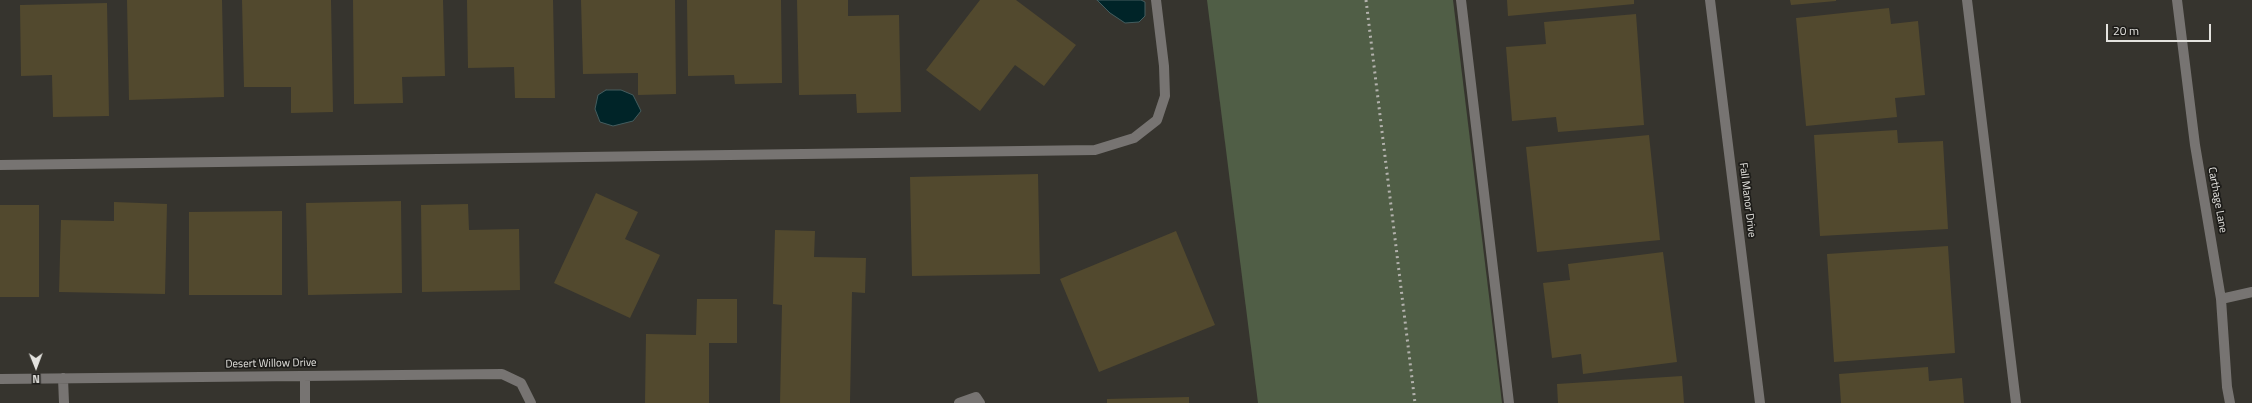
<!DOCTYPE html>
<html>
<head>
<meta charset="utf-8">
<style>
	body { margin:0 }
	#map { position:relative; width:2252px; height:403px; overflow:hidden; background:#36342e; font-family:"Titillium Web",sans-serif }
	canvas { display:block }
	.north { position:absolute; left:16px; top:347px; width:40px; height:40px; -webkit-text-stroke:3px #1d1c19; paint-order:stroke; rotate:179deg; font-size:11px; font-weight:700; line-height:16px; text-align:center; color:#e4e3df }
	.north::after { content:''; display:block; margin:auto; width:14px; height:18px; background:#e4e3df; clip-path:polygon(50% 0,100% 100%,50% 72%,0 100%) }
	.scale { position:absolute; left:2106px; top:24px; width:105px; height:18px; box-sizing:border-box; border:2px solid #e4e3df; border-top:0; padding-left:5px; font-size:12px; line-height:14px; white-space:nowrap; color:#e4e3df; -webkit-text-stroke:3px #1d1c19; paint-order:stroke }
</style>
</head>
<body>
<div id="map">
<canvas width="2252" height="403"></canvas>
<div class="north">N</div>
<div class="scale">20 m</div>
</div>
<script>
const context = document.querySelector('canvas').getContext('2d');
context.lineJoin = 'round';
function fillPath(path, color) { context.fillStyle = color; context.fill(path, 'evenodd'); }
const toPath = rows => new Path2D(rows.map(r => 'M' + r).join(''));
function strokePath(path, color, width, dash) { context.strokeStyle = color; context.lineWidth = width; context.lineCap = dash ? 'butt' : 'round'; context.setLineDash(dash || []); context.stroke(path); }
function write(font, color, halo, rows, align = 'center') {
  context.font = font + ' "Titillium Web",sans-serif'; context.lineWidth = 3.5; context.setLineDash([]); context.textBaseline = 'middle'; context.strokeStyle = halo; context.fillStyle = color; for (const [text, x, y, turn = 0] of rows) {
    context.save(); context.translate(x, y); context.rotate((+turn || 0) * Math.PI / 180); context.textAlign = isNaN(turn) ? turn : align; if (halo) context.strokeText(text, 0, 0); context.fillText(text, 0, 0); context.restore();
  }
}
const green = toPath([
	[1207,0,1453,0,1502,403,1258,403]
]);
const water = toPath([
	[1097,0,1141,0,1145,2,1145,16,1139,22,1125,23,1110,13,1097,0],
	[606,90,621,90,633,95,641,111,633,121,613,126,600,122,595,109,598,95,606,90]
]);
const building = toPath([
	[127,0,222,0,224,97,129,100],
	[242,0,331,0,333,112,291,113,291,87,244,87],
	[353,0,443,0,445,76,402,77,403,103,354,104],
	[467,0,553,0,555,98,515,98,514,67,468,68],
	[581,0,675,0,676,94,638,95,638,73,583,74],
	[687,0,781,0,782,83,735,84,734,75,688,76],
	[797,0,848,0,848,16,899,15,901,112,857,113,856,94,799,95],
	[980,0,1016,0,1076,45,1044,86,1015,65,980,111,926,70],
	[1507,0,1634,0,1634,4,1508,16],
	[1790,0,1836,0,1836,1,1791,5],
	[107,3,109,116,53,117,52,75,21,76,20,5],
	[1889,8,1891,24,1918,21,1925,95,1895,98,1897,117,1806,126,1796,18],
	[1636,14,1644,125,1558,132,1556,117,1512,121,1506,47,1546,44,1544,22],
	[1897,130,1898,143,1943,141,1948,229,1820,236,1814,135],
	[1649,135,1660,240,1537,252,1526,147],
	[1038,174,1040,274,912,276,910,177],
	[596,193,638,212,625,239,660,255,630,318,554,283],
	[401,201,402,293,308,295,306,203],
	[114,202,167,204,165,294,59,292,61,220,114,221],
	[468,204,469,230,519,229,520,290,422,292,421,205],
	[0,205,39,205,39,297,0,297],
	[282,211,282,295,189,295,189,212],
	[775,230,815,231,814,257,866,258,865,293,852,292,850,403,780,403,782,305,773,304],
	[1176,231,1215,325,1099,372,1060,279],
	[1948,246,1955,353,1834,362,1827,254],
	[1663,252,1677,362,1583,374,1581,354,1552,358,1543,283,1570,280,1568,264],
	[697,299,737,299,737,343,709,343,709,403,645,403,646,334,696,335],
	[1928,367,1929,381,1962,378,1964,403,1841,403,1839,374],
	[1682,376,1684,403,1558,403,1557,384],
	[1189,397,1189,403,1107,403,1107,399]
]);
const minor = toPath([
	[1461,0,1509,403],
	[1710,0,1760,403],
	[1967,0,2016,403],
	[2177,0,2195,145,2221,299,2227,387,2230,403],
	[0,165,1095,150,1134,138,1157,120,1165,96,1164,66,1156,0],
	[2221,299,2252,292],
	[305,376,305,403],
	[63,378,64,403],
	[0,379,502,374,521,383,531,403],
	[959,403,976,397,980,403]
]);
const rail = toPath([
	[1366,0,1415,403]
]);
const streetNames = [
	["Fall Manor Drive",1747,200,83],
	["Carthage Lane",2217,200,80],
	["Desert Willow Drive",271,364,-1]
];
fillPath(green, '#505e46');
fillPath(water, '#002428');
strokePath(water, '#445d5f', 1);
fillPath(building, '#52492e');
strokePath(minor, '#777472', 10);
strokePath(rail, '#b3b2ad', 3, [2, 4]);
write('11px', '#e4e3df', '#1d1c19', streetNames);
</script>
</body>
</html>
